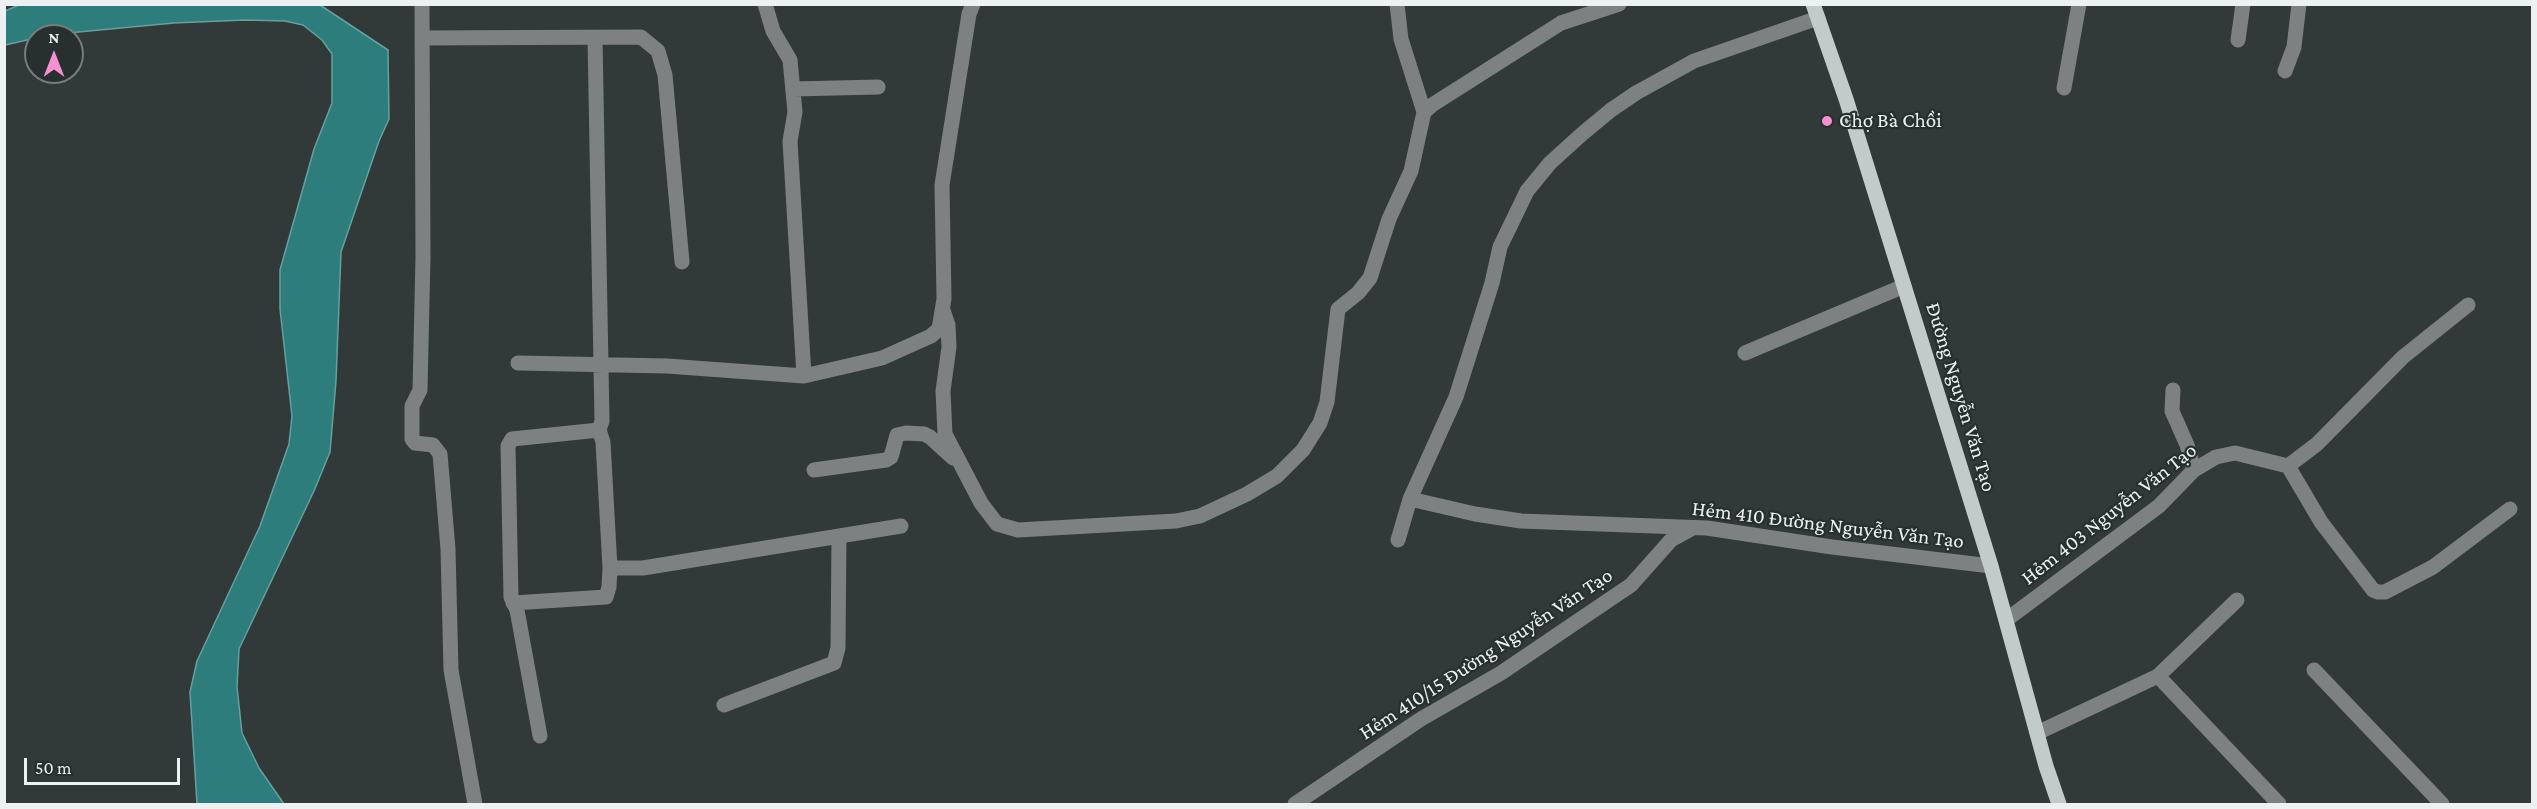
<!DOCTYPE html>
<html>
<head>
<meta charset="utf-8">
<style>
	body { margin:0 }
	#map { position:relative; width:2537px; height:809px; overflow:hidden; background:#313939; font-family:"Crimson Pro",serif }
	canvas { display:block }
	.frame { position:absolute; inset:0; border:6px solid #ecf1f1; pointer-events:none }
	.north { position:absolute; left:24px; top:24px; width:60px; height:60px; box-sizing:border-box; background:#272f2f; border:2px solid #767d7d; border-radius:50%; rotate:0deg; font-size:16px; font-weight:700; line-height:24px; text-align:center; color:#ecf1f1 }
	.north::after { content:''; display:block; margin:auto; width:21px; height:27px; background:#f790ce; clip-path:polygon(50% 0,100% 100%,50% 72%,0 100%) }
	.scale { position:absolute; left:24px; top:758px; width:156px; height:27px; box-sizing:border-box; border:3px solid #ecf1f1; border-top:0; padding-left:8px; font-size:18px; line-height:21px; white-space:nowrap; color:#ecf1f1; -webkit-text-stroke:4px #272f2f; paint-order:stroke }
</style>
</head>
<body>
<div id="map">
<canvas width="2537" height="809"></canvas>
<div class="frame"></div>
<div class="north">N</div>
<div class="scale">50 m</div>
</div>
<script>
const context = document.querySelector('canvas').getContext('2d');
context.lineJoin = 'round';
function fillPath(path, color) { context.fillStyle = color; context.fill(path, 'evenodd'); }
const toPath = rows => new Path2D(rows.map(r => 'M' + r).join(''));
function strokePath(path, color, width, dash) { context.strokeStyle = color; context.lineWidth = width; context.lineCap = dash ? 'butt' : 'round'; context.setLineDash(dash || []); context.stroke(path); }
function write(font, color, halo, rows, align = 'center') {
  context.font = font + ' "Crimson Pro",serif'; context.lineWidth = 4.5; context.setLineDash([]); context.textBaseline = 'middle'; context.strokeStyle = halo; context.fillStyle = color; for (const [text, x, y, turn = 0] of rows) {
    context.save(); context.translate(x, y); context.rotate((+turn || 0) * Math.PI / 180); context.textAlign = isNaN(turn) ? turn : align; if (halo) context.strokeText(text, 0, 0); context.fillText(text, 0, 0); context.restore();
  }
}
const water = toPath([
	[19,5,320,5,388,50,389,119,379,141,341,252,336,381,330,452,314,491,239,649,237,687,242,733,259,768,284,804,197,804,190,692,197,661,260,526,289,444,292,416,280,309,280,270,314,149,332,103,332,54,322,40,303,25,285,21,245,20,174,23,36,36,36,38,5,45,5,11,19,5]
]);
const minor = toPath([
	[422,4,423,257,420,390,412,406,412,439,415,443,433,445,440,454,448,549,451,670,475,804],
	[765,4,773,31,790,60,795,112,790,141,804,376],
	[1397,4,1401,39,1424,112],
	[422,38,641,37,658,51,665,75,682,262],
	[595,38,602,421,599,430,603,442,610,568,643,568,901,526],
	[2238,40,2243,4],
	[2285,71,2294,47,2299,4],
	[2064,88,2079,4],
	[793,89,878,87],
	[943,310,948,325,949,347,943,391,945,434,981,503,997,524,1018,530,1176,521,1200,516,1247,494,1277,476,1303,450,1320,423,1327,402,1338,309,1358,293,1370,278,1389,219,1411,171,1424,112,1432,105,1561,23,1619,4],
	[1745,353,1904,286],
	[518,363,667,366,804,376,882,358,931,336,939,329,944,299,942,185,969,14,973,4],
	[2173,390,2172,411,2187,445,2194,470],
	[2288,466,2321,522,2373,590,2378,592,2385,592,2433,567,2510,509],
	[814,470,886,460,891,457,897,435,906,433,924,434,930,437,953,458],
	[1410,499,1475,514,1521,521,1707,528,1832,547,1991,566],
	[1398,540,1410,499,1456,397,1492,283,1500,247,1527,191,1550,163,1582,134,1611,110,1636,93,1694,61,1818,18],
	[513,603,606,597,609,587,610,568],
	[2006,620,2159,506,2194,470,2216,457,2235,453,2288,466,2317,444,2403,357,2468,305],
	[2314,670,2442,804],
	[2158,676,2279,804],
	[724,705,834,663,838,648,839,536],
	[2037,733,2158,676,2237,600],
	[540,736,517,610,511,597,508,446,512,439,599,430],
	[1295,804,1421,719,1501,673,1631,585,1671,540,1691,529]
]);
const major = toPath([
	[1813,4,1846,99,1991,566,2046,766,2059,804]
]);
const markers = [
	[1827,121,6,"#f790ce"]
];
const poiNames = [
	["Chợ Bà Chồi",1839,121]
];
const streetNames = [
	["Đường Nguyễn Văn Tạo",1961,397,73],
	["Hẻm 403 Nguyễn Văn Tạo",2109,514,-38],
	["Hẻm 410 Đường Nguyễn Văn Tạo",1828,525,7],
	["Hẻm 410/15 Đường Nguyễn Văn Tạo",1486,654,-33]
];
fillPath(water, '#2d7d7c');
strokePath(water, '#66a09f', 1.5);
strokePath(minor, '#7d8181', 15);
strokePath(major, '#c2caca', 15);
for (const [x, y, r, color] of markers) { const dot = new Path2D(); dot.arc(x, y, r, 0, 2 * Math.PI); context.fillStyle = color; context.fill(dot); strokePath(dot, '#272f2f', 2); }
write('21px', '#ecf1f1', '#272f2f', poiNames, 'left');
write('21px', '#ecf1f1', '#272f2f', streetNames);
</script>
</body>
</html>
